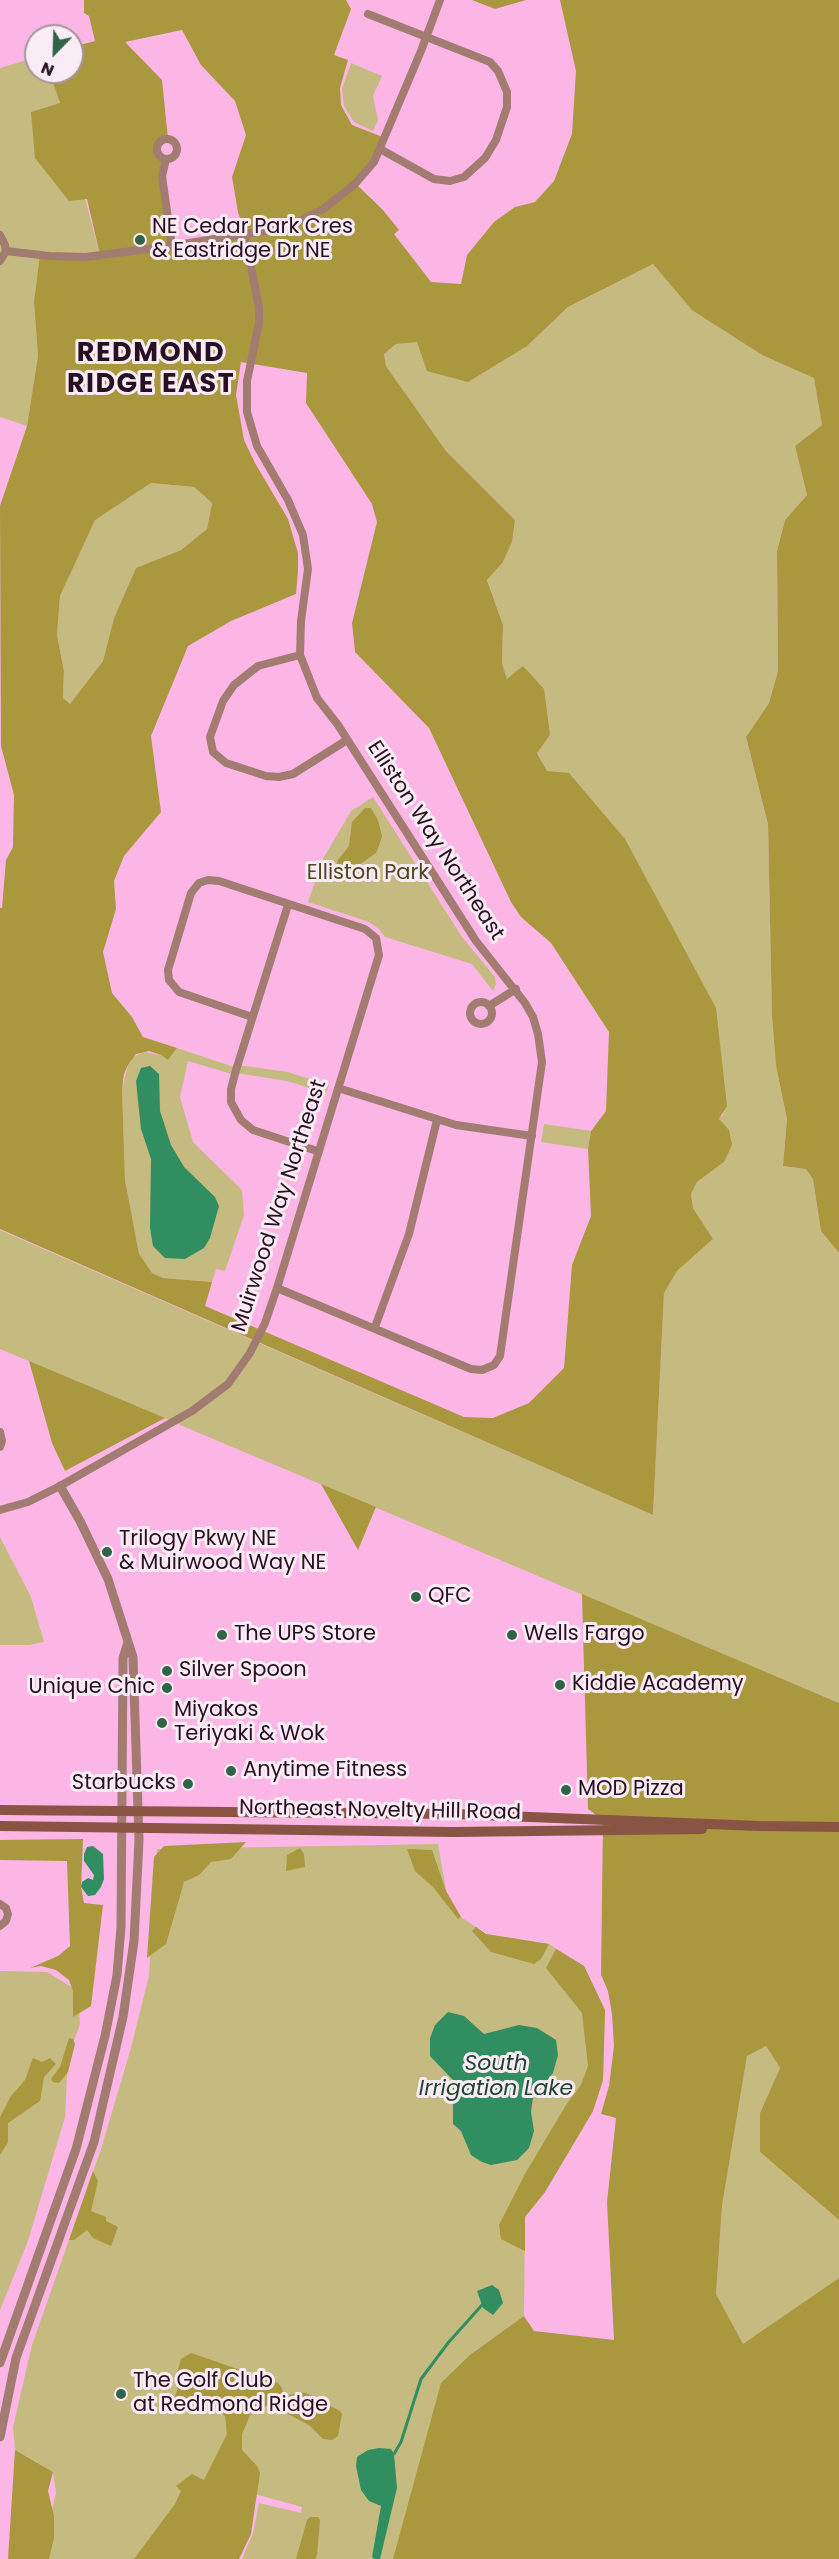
<!DOCTYPE html>
<html>
<head>
<meta charset="utf-8">
<style>
	body { margin:0 }
	#map { position:relative; width:839px; height:2559px; overflow:hidden; background:#fcb6e6; font-family:Poppins,sans-serif }
	canvas { display:block }
	.north { position:absolute; left:24px; top:24px; width:60px; height:60px; box-sizing:border-box; background:#faecf5; border:2px solid #a694a0; border-radius:50%; rotate:203deg; font-size:16px; font-weight:700; line-height:24px; text-align:center; color:#280f21 }
	.north::after { content:''; display:block; margin:auto; width:21px; height:27px; background:#306348; clip-path:polygon(50% 0,100% 100%,50% 72%,0 100%) }
</style>
</head>
<body>
<div id="map">
<canvas width="839" height="2559"></canvas>
<div class="north">N</div>
</div>
<script>
const context = document.querySelector('canvas').getContext('2d');
context.lineJoin = 'round';
function fillPath(path, color) { context.fillStyle = color; context.fill(path, 'evenodd'); }
const toPath = rows => new Path2D(rows.map(r => 'M' + r).join(''));
function strokePath(path, color, width, dash) { context.strokeStyle = color; context.lineWidth = width; context.lineCap = dash ? 'butt' : 'round'; context.setLineDash(dash || []); context.stroke(path); }
function write(font, color, halo, rows, align = 'center') {
  context.font = font + ' Poppins,sans-serif'; context.lineWidth = 6; context.setLineDash([]); context.textBaseline = 'middle'; context.strokeStyle = halo; context.fillStyle = color; for (const [text, x, y, turn = 0] of rows) {
    context.save(); context.translate(x, y); context.rotate((+turn || 0) * Math.PI / 180); context.textAlign = isNaN(turn) ? turn : align; if (halo) context.strokeText(text, 0, 0); context.fillText(text, 0, 0); context.restore();
  }
}
const green = toPath([
	[36,57,36,72,49,72,60,103,100,255,34,302,38,356,27,426,0,417,0,68],
	[351,63,382,76,373,96,378,120,373,131,354,122,344,106,342,89],
	[653,264,693,310,762,355,814,377,822,425,795,446,807,495,785,520,777,551,778,671,769,703,746,737,768,824,772,1016,776,1066,787,1119,783,1166,807,1169,813,1179,821,1231,839,1253,839,1703,0,1349,0,1230,653,1515,664,1293,677,1271,713,1239,693,1208,691,1194,697,1182,724,1162,719,1119,724,1114,537,752,550,735,507,680,502,663,503,625,487,579,503,562,512,542,515,520,446,451,386,366,384,354,396,344,417,341,527,346,568,307],
	[151,483,194,487,212,503,207,529,181,550,136,568,114,618,103,661,70,704,63,698,64,671,57,635,60,596,95,519],
	[373,797,462,937,495,977,496,984,493,991,472,964,385,937,379,929,369,922,308,902,323,859,351,811],
	[177,1048,237,1068,238,1065,288,1072,329,1085,326,1093,287,1081,236,1073,235,1075,188,1061,180,1097,193,1142,242,1190,244,1215,225,1271,216,1269,212,1282,163,1278,152,1273,145,1266,139,1255,125,1180,122,1089,128,1065,133,1057,143,1052,161,1055,168,1060],
	[544,1124,591,1131,588,1149,541,1142],
	[0,1537,31,1597,44,1642,29,1645,0,1645],
	[438,1844,446,1891,461,1917,486,1934,549,1944,584,1966,605,2010,603,2080,593,2111,545,2192,525,2217,524,2316,471,2354,395,2559,242,2559,253,2533,259,2503,301,2513,302,2507,204,2480,150,2559,39,2559,56,2493,53,2472,15,2450,13,2427,32,2345,101,2149,131,2048,149,1976,157,1849],
	[0,1971,47,1972,78,1991,80,2024,68,2057,65,2117,28,2241,0,2310],
	[766,2046,780,2068,760,2113,760,2152,839,2220,839,2278,743,2345,716,2294,722,2206,747,2055]
]);
const forest = toPath([
	[84,0,346,0,351,9,334,55,348,60,340,88,341,105,352,125,385,138,374,162,356,184,383,210,399,230,394,234,431,282,461,284,467,255,494,222,515,207,535,202,554,181,572,134,576,71,560,0,839,0,839,1253,821,1231,813,1179,806,1169,783,1166,787,1119,776,1066,772,1016,768,824,746,737,769,703,778,671,777,551,785,520,807,495,795,446,822,425,814,378,762,355,692,310,653,264,568,307,527,346,468,382,427,371,417,342,396,344,384,354,386,366,446,451,515,520,512,542,503,562,487,580,503,625,502,663,507,679,523,666,544,689,550,735,537,753,547,771,569,773,625,839,716,1008,727,1106,719,1119,729,1130,732,1145,724,1162,697,1182,691,1194,693,1208,713,1239,677,1271,664,1293,653,1515,0,1229,0,908,2,908,6,860,13,847,14,795,1,746,0,506,27,426,38,356,34,302,40,255,100,255,87,199,69,201,35,158,31,112,60,103,49,72,72,72,72,47,95,41,89,16,84,13],
	[182,30,201,65,235,101,246,135,232,177,238,212,245,235,172,246,164,165,166,159,159,156,156,149,159,143,168,139,162,80,125,42],
	[241,362,307,373,306,403,372,504,377,522,352,623,355,652,429,728,511,902,521,917,551,943,609,1032,606,1111,591,1131,588,1149,591,1216,572,1265,564,1368,529,1403,493,1418,464,1417,205,1306,212,1282,163,1278,152,1273,139,1254,125,1180,122,1089,124,1074,128,1065,136,1054,149,1051,161,1055,168,1060,177,1048,143,1037,132,1017,112,993,103,952,116,909,114,881,124,856,161,812,151,736,188,646,231,621,296,594,298,571,298,553,288,519,255,463,244,440,236,395],
	[151,483,194,487,212,503,207,529,181,550,136,568,114,618,103,661,70,704,63,698,64,671,57,635,60,596,95,520],
	[472,0,526,0,495,9],
	[365,808,371,808,378,820,382,836,380,843,376,853,342,877,338,875,335,869,338,860,349,846,352,822],
	[29,1361,165,1418,65,1471,52,1443],
	[321,1484,376,1507,358,1550],
	[582,1594,839,1703,839,2220,760,2152,760,2113,780,2068,766,2046,747,2056,722,2206,716,2294,743,2344,839,2278,839,2559,393,2559,441,2383,471,2354,524,2316,534,2331,614,2340,607,2202,616,2118,601,2114,609,2086,614,2046,612,2014,608,1991,601,1975,603,1820,588,1809],
	[83,1839,81,1887,84,1903,103,1905,91,2006,73,2017,73,1991,69,1980,56,1970,41,1966,30,1968,58,1956,70,1946,67,1861,0,1860,0,1840],
	[246,1842,231,1859,211,1862,199,1875,184,1882,166,1944,147,1958,154,1857,164,1846],
	[300,1848,304,1854,305,1867,286,1871,287,1855],
	[407,1849,432,1850,446,1891,461,1917,458,1919,433,1887,415,1871],
	[476,1927,486,1934,549,1944,541,1959,534,1964,491,1952,472,1931],
	[556,1949,584,1966,605,2010,603,2080,593,2111,545,2192,525,2217,525,2251,501,2239,499,2225,525,2174,566,2105,581,2085,588,2066,582,2013,546,1968],
	[69,2038,73,2039,75,2044,68,2072,59,2083,53,2082,51,2079,60,2067],
	[33,2058,42,2062,50,2058,56,2064,44,2077,40,2101,8,2123,8,2142,0,2155,0,2117,11,2096,25,2080],
	[93,2171,98,2181,91,2211,106,2217,106,2221,118,2227,111,2246,93,2238,87,2230,74,2240,69,2240],
	[191,2353,278,2383,282,2388,283,2394,275,2402,251,2413,242,2434,242,2450,257,2466,260,2473,251,2534,239,2559,134,2559,175,2504,181,2491,176,2486,192,2474,204,2480,227,2434,225,2416,208,2403,191,2396,170,2409,177,2391,177,2373,181,2359],
	[298,2392,306,2393,340,2411,342,2414,338,2436,332,2440,323,2439,309,2425,286,2413,285,2400,290,2395],
	[15,2450,53,2472,48,2491,54,2516,54,2538,49,2559,8,2559],
	[310,2517,318,2517,320,2520,317,2555,315,2559,296,2559,307,2520]
]);
const water = toPath([
	[150,1066,159,1074,160,1111,171,1145,184,1167,215,1197,219,1206,210,1238,204,1248,185,1259,165,1258,153,1246,150,1228,151,1159,141,1129,136,1081,141,1068],
	[93,1846,103,1854,104,1879,101,1887,95,1895,88,1896,81,1887,82,1882,88,1878,93,1880,94,1875,84,1861,84,1854,87,1847],
	[448,2012,464,2016,484,2034,519,2025,537,2028,556,2040,558,2055,553,2073,533,2098,531,2112,534,2131,529,2148,517,2160,491,2165,482,2162,471,2155,461,2131,453,2124,453,2080,430,2056,430,2038,435,2025],
	[492,2285,499,2290,503,2303,493,2315,483,2308,477,2291],
	[379,2448,391,2449,394,2454,397,2488,380,2559,374,2559,372,2557,381,2506,369,2501,361,2490,356,2466,357,2457,368,2450]
]);
const stream = toPath([
	[394,2454,401,2442,421,2379,448,2343,482,2305]
]);
const minor = toPath([
	[368,14,490,62,498,71,507,92,507,107,496,140,485,158,464,177,450,181,434,179,380,149],
	'157 149a10 10 0 1 1 20 0a10 10 0 1 1-20 0Z',
	[166,159,162,176,172,246],
	[0,235,5,245,6,251,0,261],
	[245,235,259,308,259,323,247,381,247,412,257,446,288,500,303,535,308,569,301,621,300,655,317,698,338,725,476,941,525,1003,533,1017,538,1034,542,1062,500,1356,494,1365,482,1370,471,1369,277,1288],
	[6,251,49,256,86,257,164,247,271,230,295,223,322,210,355,184,374,162,421,51,440,0],
	[300,655,258,666,234,685,223,701,210,737,213,752,226,763,266,776,279,777,293,774,347,740],
	[288,905,236,1070,231,1089,231,1102,241,1120,253,1130,317,1151],
	'470 1013a11 11 0 1 1 22 0a11 11 0 1 1-22 0Z',
	[489,1006,516,989],
	[338,1088,456,1125,532,1136],
	[375,1327,409,1234,437,1120],
	[0,1432,2,1441,0,1447],
	[0,1510,28,1502,60,1486,192,1411,228,1384,250,1353,265,1323,277,1288,379,955,376,938,365,929,219,881,208,880,199,883,191,893,168,970,169,980,179,992,252,1017],
	[0,1904,6,1908,8,1914,6,1921,0,1926]
]);
const tertiary = toPath([
	[0,2363,76,2149,105,2036,117,1975,121,1927,123,1658,128,1642],
	[0,2437,16,2358,94,2142,123,2017,134,1941,139,1840,133,1657,108,1579,80,1521,60,1486]
]);
const secondary = toPath([
	[0,1810,454,1814,759,1826,839,1827],
	[0,1826,453,1832,702,1829]
]);
const markers = [
	[140,240,6,"#306348"],
	[107,1552,6,"#306348"],
	[416,1597,6,"#306348"],
	[222,1635,6,"#306348"],
	[512,1635,6,"#306348"],
	[167,1671,6,"#306348"],
	[560,1685,6,"#306348"],
	[167,1688,6,"#306348"],
	[162,1723,6,"#306348"],
	[231,1771,6,"#306348"],
	[188,1784,6,"#306348"],
	[566,1790,6,"#306348"],
	[121,2394,6,"#306348"]
];
const poiNames = [
	["NE Cedar Park Cres",152,228],
	["& Eastridge Dr NE",152,252],
	["Trilogy Pkwy NE",119,1540],
	["& Muirwood Way NE",119,1564],
	["QFC",428,1597],
	["The UPS Store",234,1635],
	["Wells Fargo",524,1635],
	["Silver Spoon",179,1671],
	["Kiddie Academy",572,1685],
	["Unique Chic",155,1688,"right"],
	["Miyakos",174,1711],
	["Teriyaki & Wok",174,1735],
	["Anytime Fitness",243,1771],
	["Starbucks",176,1784,"right"],
	["MOD Pizza",578,1790],
	["The Golf Club",133,2382],
	["at Redmond Ridge",133,2406]
];
const streetNames = [
	["Elliston Way Northeast",435,841,57],
	["Muirwood Way Northeast",280,1206,-72],
	["Northeast Novelty Hill Road",380,1811,1]
];
const parkNames = [
	["Elliston Park",368,874]
];
const waterNames = [
	["South",496,2064],
	["Irrigation Lake",496,2089]
];
const districtNames = [
	["REDMOND",151,354],
	["RIDGE EAST",151,385]
];
fillPath(green, '#c5ba80');
fillPath(forest, '#a9983d');
fillPath(water, '#318e61');
strokePath(stream, '#318e61', 3);
strokePath(minor, '#a27c70', 8);
strokePath(tertiary, '#a27c70', 9);
strokePath(secondary, '#895443', 10);
for (const [x, y, r, color] of markers) { const dot = new Path2D(); dot.arc(x, y, r, 0, 2 * Math.PI); context.fillStyle = color; context.fill(dot); strokePath(dot, '#faecf5', 2); }
write('21px', '#280f21', '#faecf5', poiNames, 'left');
write('21px', '#280f21', '#faecf5', streetNames);
write('21px', '#4f4721', '#faecf5', parkNames);
write('italic 22px', '#204632', '#faecf5', waterNames);
context.letterSpacing = '1.5px';
write('bold 27px', '#280f21', '#faecf5', districtNames);
context.letterSpacing = '0px';
</script>
</body>
</html>
